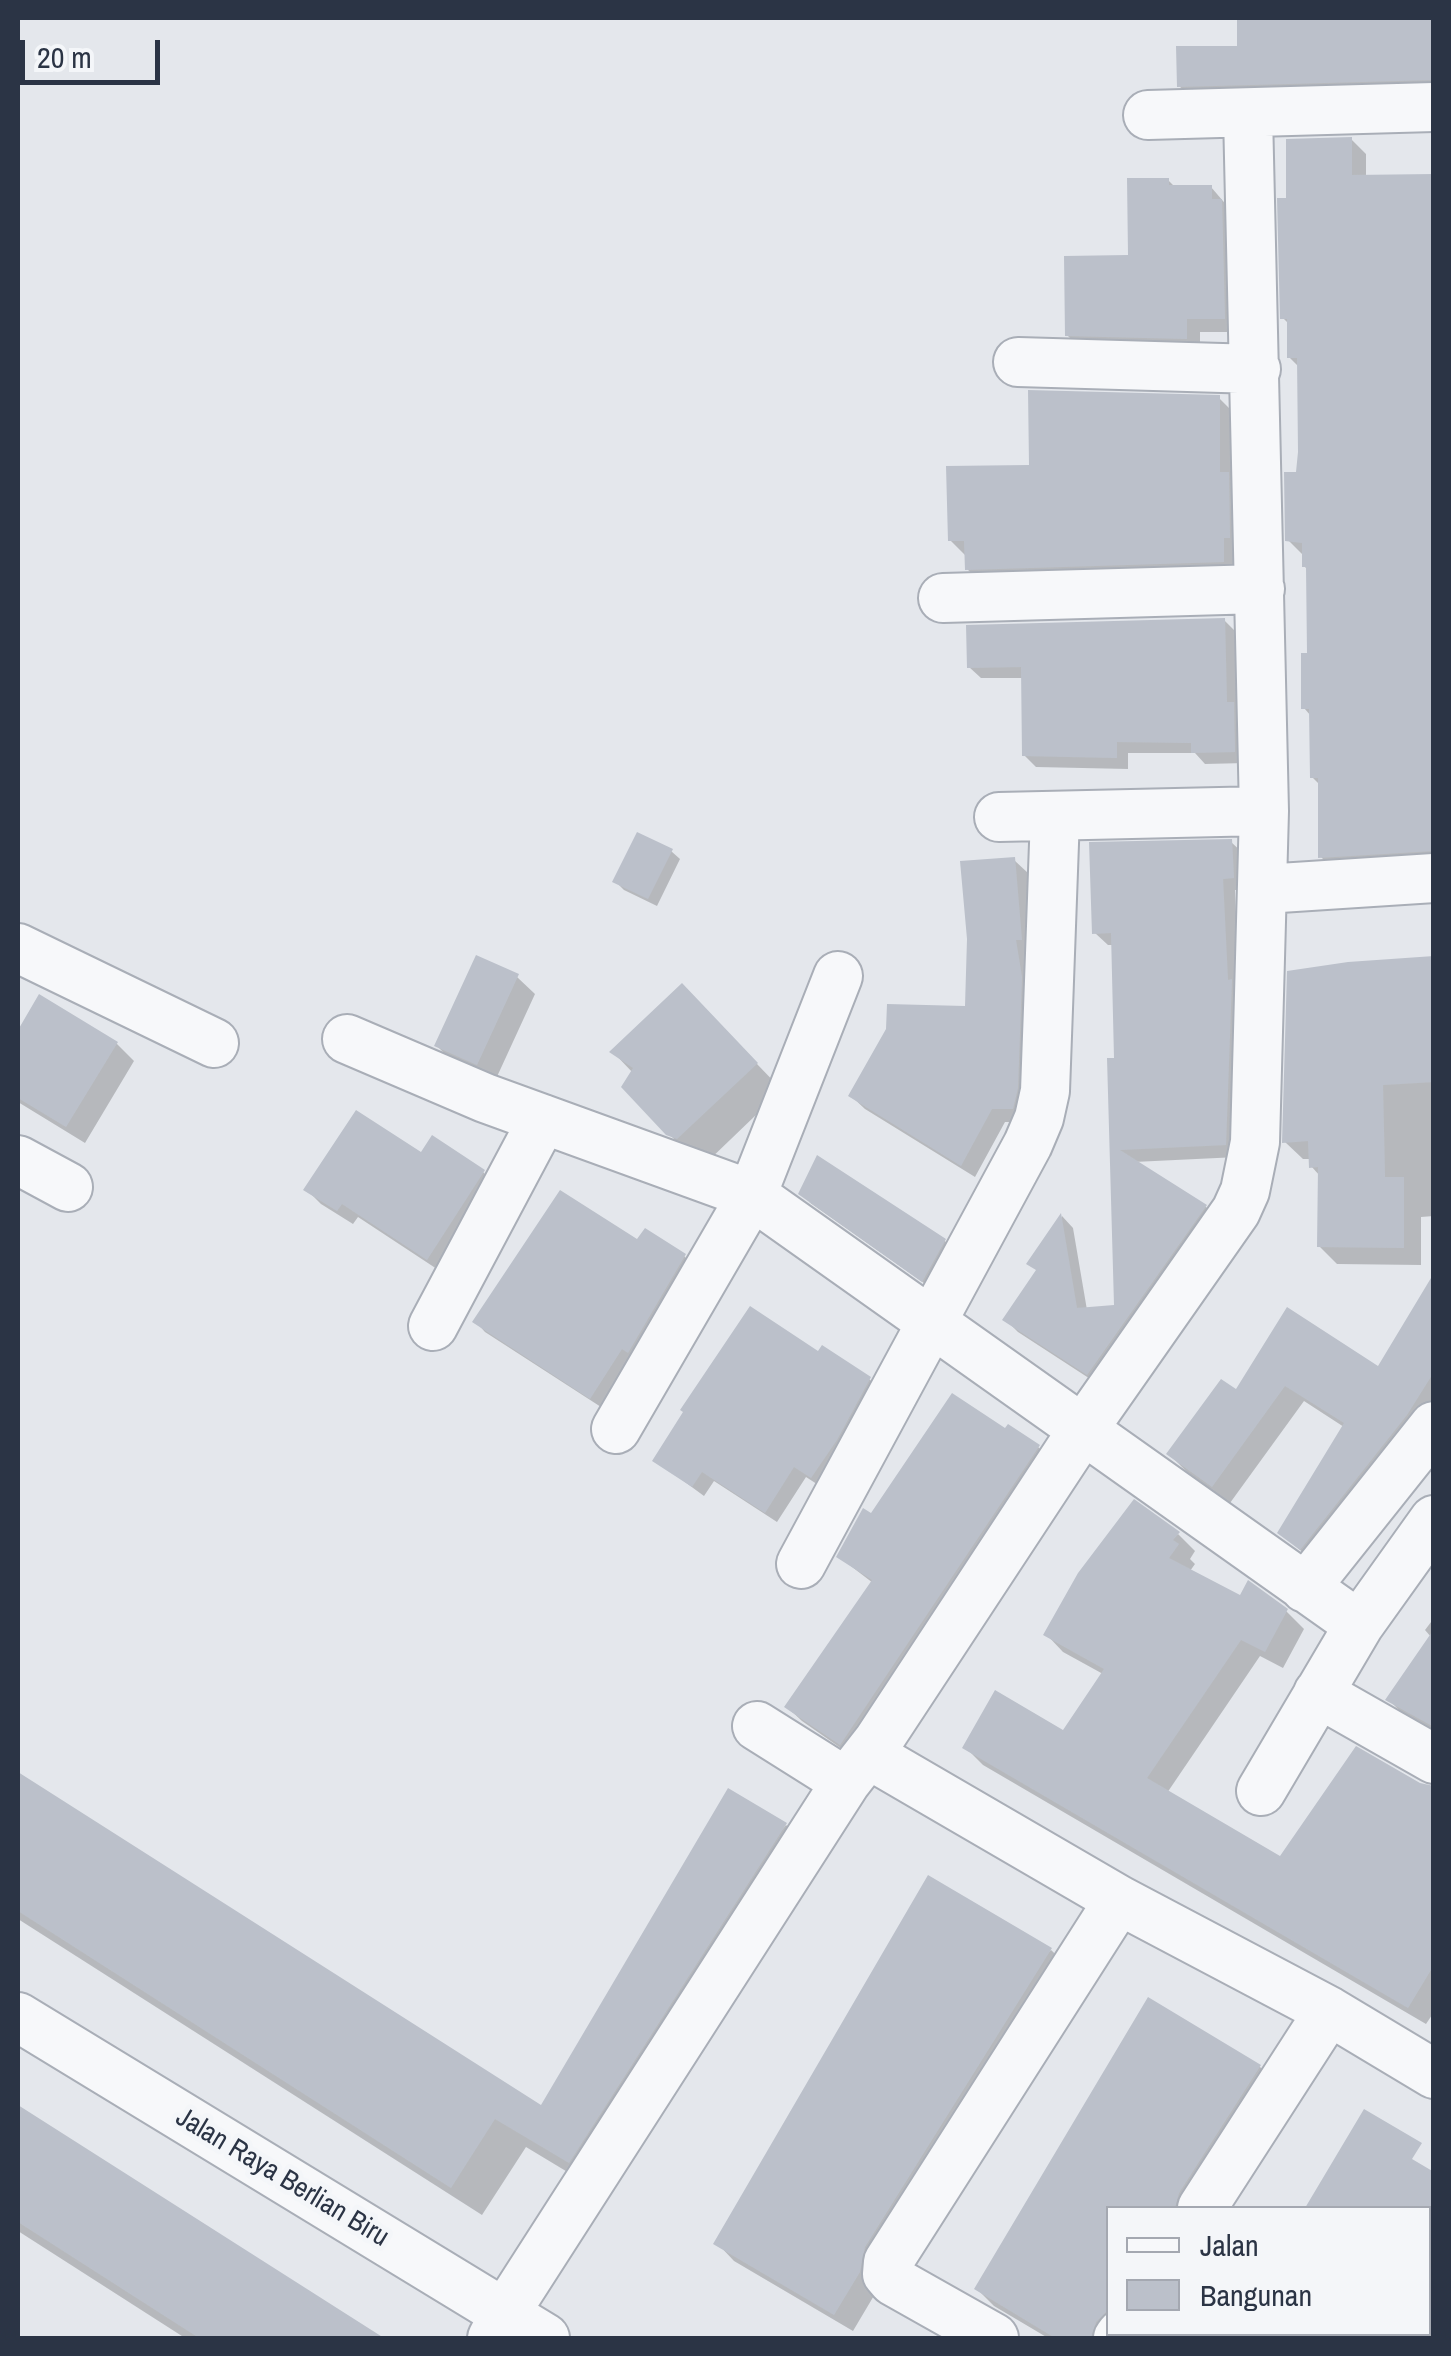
<!DOCTYPE html>
<html>
<head>
<meta charset="utf-8">
<style>
	body { margin:0 }
	#map { position:relative; width:1451px; height:2356px; overflow:hidden; background:#e4e7ec; font-family:"Archivo Narrow",sans-serif }
	canvas { display:block }
	.frame { position:absolute; inset:0; border:20px solid #2b3445; pointer-events:none }
	.legend { position:absolute; left:1106px; top:2206px; width:325px; height:130px; box-sizing:border-box; background:#f4f6f9; border:2px solid #a4a8b1; margin:0; padding:12px 18px; list-style:none; font-size:30px; color:#2b3445 }
	.legend li { display:flex; align-items:center; gap:20px; height:50px }
	.legend b { width:50px; border:2px solid #a4a8b1 }
	.scale { position:absolute; left:20px; top:40px; width:140px; height:45px; box-sizing:border-box; border:5px solid #2b3445; border-top:0; padding-left:12px; font-size:30px; line-height:35px; white-space:nowrap; color:#2b3445; -webkit-text-stroke:8px #f4f6f9; paint-order:stroke }
</style>
</head>
<body>
<div id="map">
<canvas width="1451" height="2356"></canvas>
<div class="frame"></div>
<ul class="legend">
<li><b style="height:12px;background:#f7f8fa"></b>Jalan</li>
<li><b style="height:28px;background:#bbc0ca"></b>Bangunan</li>
</ul>
<div class="scale">20 m</div>
</div>
<script>
const context = document.querySelector('canvas').getContext('2d');
context.lineJoin = 'round';
function fillPath(path, color) { context.fillStyle = color; context.fill(path, 'evenodd'); }
const toPath = rows => new Path2D(rows.map(r => 'M' + r).join(''));
function strokePath(path, color, width, dash) { context.strokeStyle = color; context.lineWidth = width; context.lineCap = dash ? 'butt' : 'round'; context.setLineDash(dash || []); context.stroke(path); }
function write(font, color, halo, rows, align = 'center') {
  context.font = font + ' "Archivo Narrow",sans-serif'; context.lineWidth = 10; context.setLineDash([]); context.textBaseline = 'middle'; context.strokeStyle = halo; context.fillStyle = color; for (const [text, x, y, turn = 0] of rows) {
    context.save(); context.translate(x, y); context.rotate((+turn || 0) * Math.PI / 180); context.textAlign = isNaN(turn) ? turn : align; if (halo) context.strokeText(text, 0, 0); context.fillText(text, 0, 0); context.restore();
  }
}
const shadow = toPath([
	[1239,18,1434,18,1434,91,1192,98,1179,86,1240,48],
	[1351,139,1366,154,1366,177,1434,177,1434,865,1336,872,1321,857,1320,785,1312,777,1311,716,1304,708,1310,656,1308,570,1304,566,1304,556,1288,540,1299,474,1299,367,1289,357,1289,324,1283,318,1289,200],
	[1168,180,1175,187,1211,187,1235,215,1238,332,1200,332,1200,352,1081,349,1067,335,1131,257],
	[1219,398,1234,413,1238,577,983,584,967,569,965,555,950,540,1032,468],
	[1224,620,1236,632,1238,710,1246,763,1205,764,1195,753,1128,753,1128,769,1036,767,1024,755,1024,678,981,678,969,667],
	[1231,842,1244,854,1246,890,1235,890,1239,990,1238,1157,1134,1162,1205,1206,1218,1219,1101,1386,1018,1332,1005,1319,1038,1272,1062,1216,1073,1228,1087,1310,1117,1307,1114,945,1108,945,1095,933],
	[671,851,680,859,657,906,624,890,615,881],
	[1014,860,1028,873,1034,952,1026,1122,1005,1122,975,1177,865,1109,851,1096,968,1009],
	[1434,960,1434,1216,1421,1217,1421,1265,1337,1264,1319,1246,1320,1176,1311,1166,1311,1159,1303,1159,1285,1142],
	[517,977,535,994,495,1081,455,1064,437,1046],
	[40,997,117,1044,134,1061,85,1143,18,1102,18,1034],
	[708,1013,782,1090,705,1164,695,1160,668,1133,633,1073,613,1052],
	[421,1156,483,1172,498,1187,443,1273,358,1217,353,1224,321,1204,306,1189],
	[809,1202,944,1240,952,1249,931,1288],
	[638,1243,684,1256,695,1267,601,1407,485,1332,475,1321],
	[1434,1324,1434,1418,1319,1566,1280,1533,1344,1427,1304,1401,1230,1503,1187,1472,1169,1454,1236,1393,1379,1369],
	[819,1354,869,1379,881,1390,823,1488,806,1477,777,1522,714,1481,704,1496,655,1460],
	[1038,1447,1053,1461,855,1758,802,1721,787,1707,873,1583,839,1557,871,1516],
	[1178,1534,1195,1551,1190,1559,1195,1564,1190,1571,1241,1598,1286,1611,1304,1629,1283,1668,1260,1656,1167,1793,1281,1859,1420,1786,1434,1789,1434,2012,1426,2024,983,1765,965,1747,1063,1733,1103,1674,1063,1652,1046,1634],
	[1434,1618,1434,1732,1406,1717,1388,1699,1431,1637,1425,1630],
	[18,1775,542,2109,786,1825,815,1854,599,2191,526,2147,482,2215,18,1919],
	[1051,1950,1069,1967,853,2331,734,2261,717,2243],
	[1149,2001,1260,2067,1276,2084,1196,2208,1108,2208,1108,2334,1112,2338,1048,2338,994,2306,977,2289],
	[18,2108,379,2338,185,2338,18,2231],
	[1396,2152,1434,2175,1434,2277,1428,2282,1428,2208,1357,2208],
	[1233,2334,1397,2334,1392,2338,1230,2338]
]);
const building = toPath([
	[1237,18,1434,18,1434,80,1177,87,1176,46,1237,46],
	[1352,137,1352,175,1434,174,1433,851,1318,858,1318,778,1310,778,1309,709,1301,709,1301,653,1307,653,1306,567,1302,567,1302,543,1285,541,1284,472,1296,472,1298,452,1297,358,1287,358,1287,319,1280,319,1277,198,1286,198,1286,139],
	[1127,178,1169,178,1169,185,1212,185,1212,199,1222,199,1225,319,1187,319,1187,339,1065,336,1064,256,1128,255],
	[1028,390,1220,395,1220,472,1229,472,1230,538,1224,538,1224,562,965,570,964,541,948,541,946,466,1029,465],
	[1225,618,1227,702,1234,702,1235,752,1191,753,1191,743,1117,742,1117,758,1022,756,1021,667,967,668,966,625],
	[637,832,673,849,648,899,612,882],
	[1232,839,1234,878,1223,879,1228,980,1232,979,1226,1145,1120,1150,1207,1205,1087,1375,1002,1320,1036,1270,1026,1264,1061,1213,1077,1308,1114,1305,1107,1058,1114,1058,1111,933,1092,934,1089,842],
	[1015,857,1022,940,1016,940,1022,977,1018,1088,1013,1109,992,1109,961,1166,848,1096,886,1029,887,1004,965,1006,967,939,960,861],
	[476,955,519,974,477,1065,434,1046],
	[1434,956,1434,1082,1383,1085,1385,1177,1404,1177,1404,1248,1317,1247,1318,1167,1309,1168,1308,1141,1282,1143,1287,971,1348,962],
	[682,983,758,1063,677,1139,666,1135,621,1087,633,1068,609,1052],
	[39,994,118,1042,66,1127,18,1098,18,1030],
	[356,1110,421,1152,432,1135,485,1170,427,1260,342,1204,337,1211,303,1190],
	[817,1155,946,1239,922,1282,798,1194],
	[560,1190,637,1239,645,1228,686,1254,628,1353,622,1349,590,1399,472,1322],
	[1434,1273,1434,1372,1407,1415,1300,1550,1277,1533,1344,1423,1285,1386,1212,1487,1166,1454,1221,1379,1236,1389,1287,1307,1378,1366],
	[750,1306,818,1351,822,1345,871,1377,837,1440,811,1478,794,1467,765,1513,702,1472,692,1487,652,1461,683,1412,680,1410],
	[952,1393,1005,1428,1008,1424,1040,1445,840,1745,784,1707,872,1580,836,1557,863,1508,871,1513],
	[1134,1499,1180,1532,1173,1540,1179,1544,1169,1558,1240,1595,1248,1580,1288,1609,1265,1652,1241,1640,1147,1778,1280,1856,1356,1746,1420,1783,1434,1786,1434,1965,1408,2008,962,1748,995,1690,1063,1730,1104,1669,1043,1635,1078,1573],
	[1434,1629,1434,1727,1385,1700],
	[18,1772,541,2105,728,1788,787,1823,569,2163,495,2119,451,2188,18,1911],
	[928,1875,1052,1948,865,2247,860,2272,834,2315,713,2244],
	[1148,1997,1261,2065,1179,2193,1175,2208,1108,2208,1108,2310,1096,2322,1091,2338,1055,2338,974,2289],
	[18,2105,384,2338,199,2338,18,2222],
	[1364,2109,1422,2143,1412,2159,1434,2172,1434,2208,1305,2208]
]);
const street = toPath([
	[1148,115,1434,107],
	[1018,362,1256,369],
	[943,598,1260,589],
	[999,817,1264,811],
	[1264,889,1434,878],
	[18,948,214,1043],
	[347,1039,485,1098,752,1195,1359,1625],
	[18,1160,68,1187],
	[433,1326,543,1119],
	[616,1429,752,1195,838,976],
	[801,1564,1028,1144,1039,1118,1045,1091,1055,816],
	[1305,1588,1434,1426],
	[1318,1693,1434,1759],
	[757,1726,846,1782],
	[868,1754,1119,1900,1329,2011,1434,2074],
	[1261,1791,1359,1625,1434,1520],
	[18,2017,545,2338],
	[1202,2208,1329,2011],
	[1428,2287,1434,2279],
	[492,2338,505,2313,846,1782,878,1741,1084,1428,1236,1211,1245,1191,1255,1142,1264,811,1248,114],
	[994,2338,893,2281,887,2274,888,2262,1119,1900],
	[1118,2338,1121,2334],
	[1396,2338,1400,2334]
]);
const streetNames = [
	["Jalan Raya Berlian Biru",282,2178,31]
];
fillPath(shadow, '#0003');
fillPath(building, '#bbc0ca');
strokePath(street, '#a9aeb7', 52);
strokePath(street, '#f7f8fa', 48);
write('28px', '#2b3445', '#f4f6f9', streetNames);
</script>
</body>
</html>
